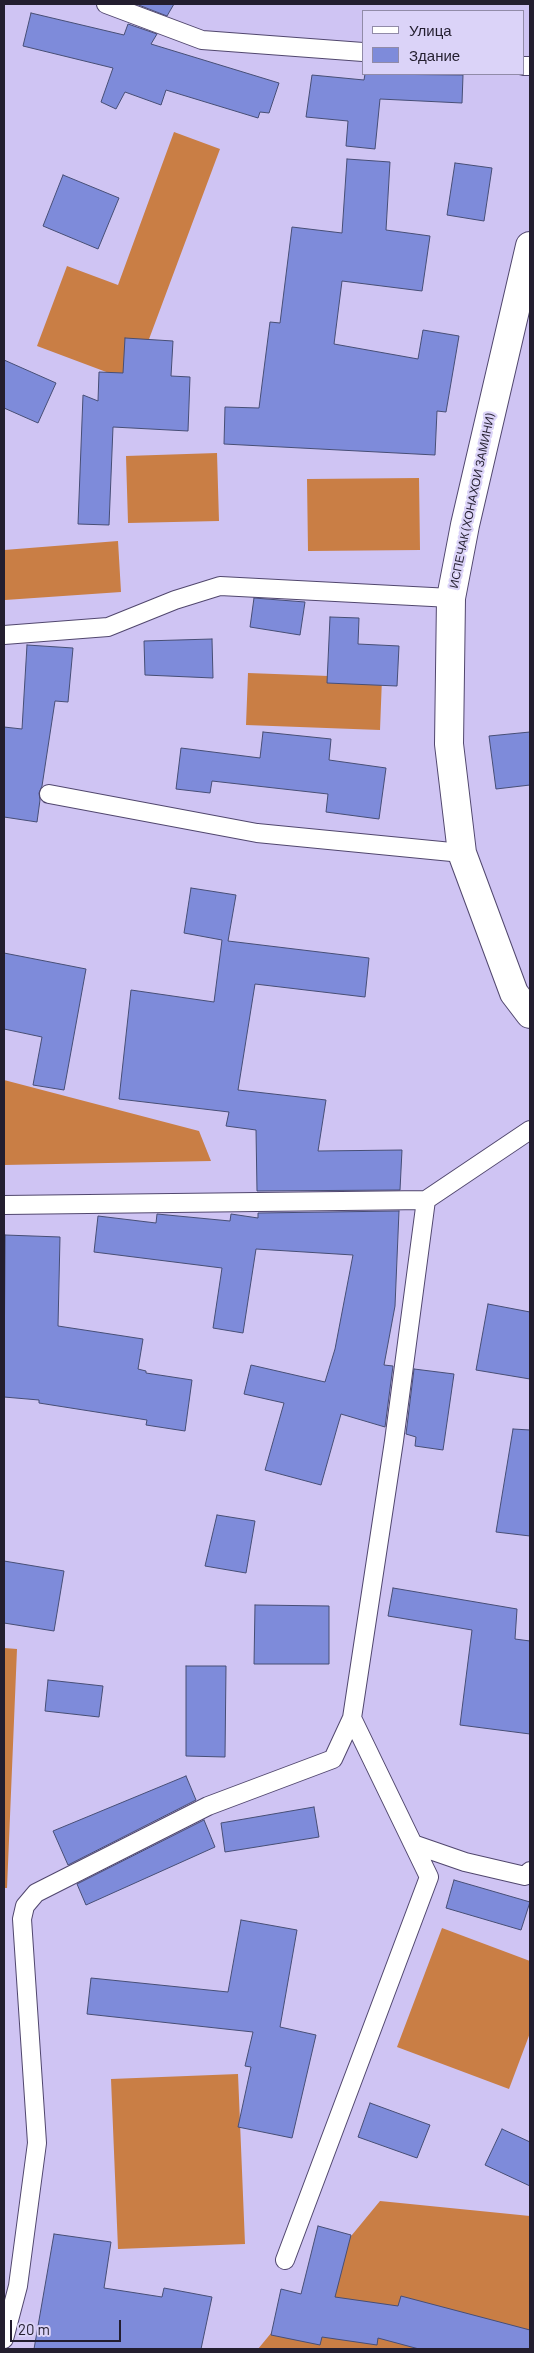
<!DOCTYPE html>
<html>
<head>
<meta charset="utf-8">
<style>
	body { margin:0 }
	#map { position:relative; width:534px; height:2353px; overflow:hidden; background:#cfc4f3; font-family:Barlow,sans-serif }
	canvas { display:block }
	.frame { position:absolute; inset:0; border:5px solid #231e2f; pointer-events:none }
	.legend { position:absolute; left:362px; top:10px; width:162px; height:65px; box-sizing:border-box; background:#dbd3f8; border:1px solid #918ba8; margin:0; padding:6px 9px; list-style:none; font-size:15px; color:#231e2f }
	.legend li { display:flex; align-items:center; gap:10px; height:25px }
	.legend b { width:25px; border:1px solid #918ba8 }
	.scale { position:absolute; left:10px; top:2320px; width:111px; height:22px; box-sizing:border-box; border:2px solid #231e2f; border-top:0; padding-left:6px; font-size:15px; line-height:18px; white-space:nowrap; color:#231e2f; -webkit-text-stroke:4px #dbd3f8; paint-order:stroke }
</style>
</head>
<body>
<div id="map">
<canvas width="534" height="2353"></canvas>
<div class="frame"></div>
<ul class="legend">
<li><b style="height:6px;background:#fff"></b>Улица</li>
<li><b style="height:14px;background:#7e8bda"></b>Здание</li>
</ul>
<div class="scale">20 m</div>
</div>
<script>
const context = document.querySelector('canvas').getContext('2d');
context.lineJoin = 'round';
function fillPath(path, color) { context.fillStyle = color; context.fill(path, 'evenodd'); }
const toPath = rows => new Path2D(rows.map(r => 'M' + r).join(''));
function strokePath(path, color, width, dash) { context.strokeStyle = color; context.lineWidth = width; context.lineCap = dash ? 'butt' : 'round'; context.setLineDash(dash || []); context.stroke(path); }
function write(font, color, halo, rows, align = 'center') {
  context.font = font + ' Barlow,sans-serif'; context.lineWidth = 4.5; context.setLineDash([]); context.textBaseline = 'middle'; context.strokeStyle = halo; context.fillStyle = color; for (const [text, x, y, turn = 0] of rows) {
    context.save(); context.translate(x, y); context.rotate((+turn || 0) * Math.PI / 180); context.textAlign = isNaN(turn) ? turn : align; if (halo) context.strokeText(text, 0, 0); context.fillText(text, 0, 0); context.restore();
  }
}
const forest = toPath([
	[174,132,220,149,133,382,37,346,67,266,118,285],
	[217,453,219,521,128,523,126,456],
	[419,478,420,550,308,551,307,479],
	[118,541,121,592,5,600,4,550],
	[248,673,382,678,380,730,246,725],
	[4,1080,199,1131,211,1161,4,1165],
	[4,1648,17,1649,7,1888,4,1888],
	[442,1928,530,1961,530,2033,509,2089,397,2047],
	[238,2074,245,2244,118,2249,111,2079],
	[380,2201,530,2216,530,2349,258,2349]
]);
const building = toPath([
	[136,4,174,4,167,16,136,4],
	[31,13,124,35,128,24,157,34,151,44,279,83,269,113,260,112,258,118,166,90,161,105,125,92,116,109,101,102,113,68,23,46,31,13],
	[365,74,463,75,462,103,380,99,375,149,346,146,348,121,306,117,312,75,364,80,365,74],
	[347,159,390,162,386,230,430,236,422,291,342,281,334,344,418,359,423,330,459,336,446,412,437,411,435,455,224,444,225,407,259,408,270,322,280,323,292,227,342,233,347,159],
	[455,163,492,168,484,221,447,215,455,163],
	[63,175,119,198,98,249,43,226,63,175],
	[125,338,173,341,171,376,190,377,188,431,113,427,109,525,78,524,83,395,98,401,99,372,123,373,125,338],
	[4,360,56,383,38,423,4,408,4,360],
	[254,598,305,602,300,635,250,627,254,598],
	[330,617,359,618,358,644,399,646,397,686,327,683,330,617],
	[212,639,213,678,145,675,144,641,212,639],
	[27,645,73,648,68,702,55,701,42,786,39,793,40,800,37,822,4,817,4,727,22,729,27,645],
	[263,732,331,739,329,760,386,768,379,819,326,812,328,794,212,781,210,793,176,789,181,748,260,758,263,732],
	[530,732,530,785,496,789,489,736,530,732],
	[191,888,236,895,228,941,369,958,365,997,255,984,238,1090,326,1100,318,1151,402,1150,400,1190,257,1191,256,1130,226,1126,229,1112,119,1099,131,990,214,1002,222,940,184,933,191,888],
	[4,953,86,969,64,1090,33,1085,42,1037,4,1029,4,953],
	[399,1211,395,1306,384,1365,393,1366,385,1427,341,1414,321,1485,265,1470,284,1403,244,1394,251,1365,325,1382,335,1349,353,1255,256,1249,243,1333,213,1328,222,1268,94,1252,98,1216,156,1223,157,1214,230,1221,231,1214,258,1218,258,1213,399,1211],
	[5,1235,60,1237,58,1326,143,1339,138,1369,146,1371,146,1373,192,1380,185,1431,146,1425,147,1420,39,1403,39,1400,4,1397,5,1235],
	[488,1304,530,1312,530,1379,476,1370,488,1304],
	[414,1369,454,1374,443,1450,415,1446,416,1437,406,1434,414,1369],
	[513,1429,530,1430,530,1536,496,1532,513,1429],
	[217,1515,255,1521,246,1573,205,1566,217,1515],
	[4,1561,64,1571,54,1631,4,1623,4,1561],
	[393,1588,517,1609,515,1639,530,1641,530,1734,460,1725,472,1630,388,1616,393,1588],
	[255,1605,329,1606,329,1664,254,1664,255,1605],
	[186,1666,226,1666,225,1757,186,1756,186,1666],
	[48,1680,103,1686,99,1717,45,1711,48,1680],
	[186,1776,196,1800,68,1865,53,1831,186,1776],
	[314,1807,319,1837,225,1852,221,1823,314,1807],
	[204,1820,215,1847,86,1905,77,1884,204,1820],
	[454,1880,530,1902,521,1930,446,1908,454,1880],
	[241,1920,297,1930,280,2027,316,2035,292,2138,238,2127,251,2067,245,2066,253,2032,87,2014,91,1978,228,1992,241,1920],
	[370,2103,430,2125,417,2158,358,2137,370,2103],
	[502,2129,530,2142,530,2186,485,2165,502,2129],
	[318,2226,351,2235,335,2297,398,2306,401,2296,530,2330,530,2349,419,2349,378,2338,377,2345,322,2337,320,2345,271,2335,281,2289,301,2294,318,2226],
	[54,2234,111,2242,104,2288,162,2297,164,2288,212,2297,201,2349,34,2349,54,2234]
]);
const service = toPath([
	[106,4,202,40,363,52],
	[523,66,530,66],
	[4,635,108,627,175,600,220,586,451,598],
	[49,794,257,833,462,853],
	[4,1205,426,1200,530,1130],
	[413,1844,465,1862,525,1876,530,1871],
	[285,2260,429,1877,352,1718],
	[4,2339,18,2286,37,2143,22,1919,25,1906,36,1893,208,1806,333,1759,352,1718,394,1441,426,1200]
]);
const tertiary = toPath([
	[530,246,465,525,451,598,449,744,462,853,514,993,530,1014]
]);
const streetNames = [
	["ИСПЕЧАК (ХОНАХОИ ЗАМИНИ)",472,501,-78]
];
fillPath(forest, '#c97e45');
fillPath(building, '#7e8bda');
strokePath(building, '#474e75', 1);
strokePath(service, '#51476e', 20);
strokePath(tertiary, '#51476e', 30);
strokePath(service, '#fff', 18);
strokePath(tertiary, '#fff', 28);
write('12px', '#231e2f', '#dbd3f8', streetNames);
</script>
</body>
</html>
